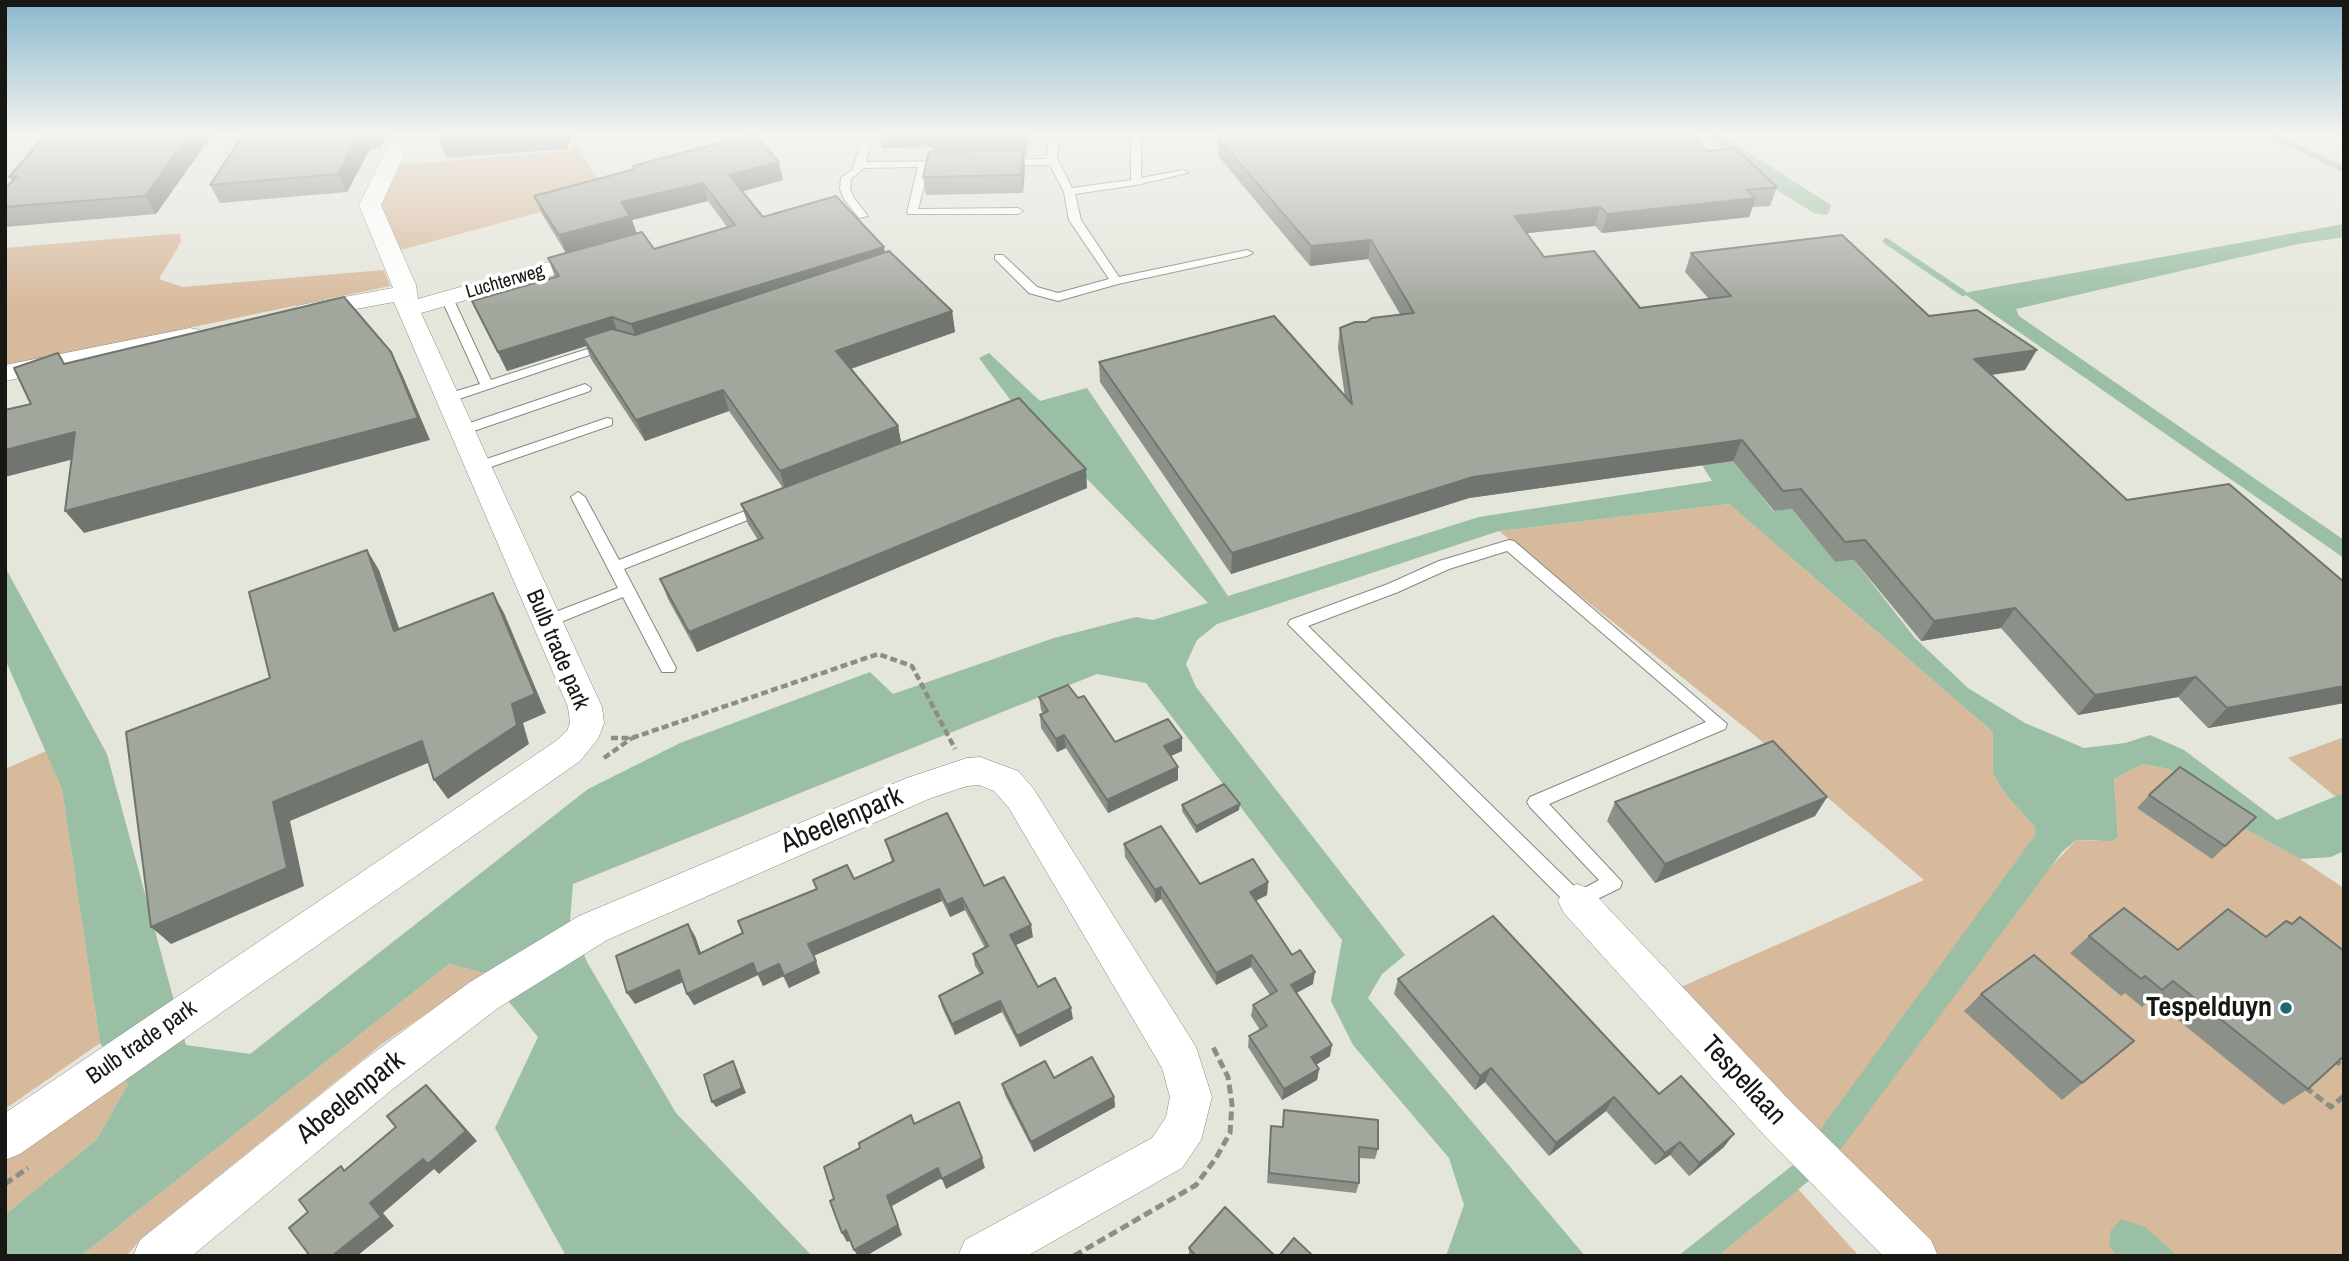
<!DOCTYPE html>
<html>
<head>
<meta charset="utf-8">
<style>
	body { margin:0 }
	#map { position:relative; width:2349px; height:1261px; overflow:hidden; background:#e4e5db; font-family:"Archivo Narrow",sans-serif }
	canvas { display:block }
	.frame { position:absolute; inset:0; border:7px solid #171713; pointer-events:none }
</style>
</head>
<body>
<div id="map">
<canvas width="2349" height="1261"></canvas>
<div class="frame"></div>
</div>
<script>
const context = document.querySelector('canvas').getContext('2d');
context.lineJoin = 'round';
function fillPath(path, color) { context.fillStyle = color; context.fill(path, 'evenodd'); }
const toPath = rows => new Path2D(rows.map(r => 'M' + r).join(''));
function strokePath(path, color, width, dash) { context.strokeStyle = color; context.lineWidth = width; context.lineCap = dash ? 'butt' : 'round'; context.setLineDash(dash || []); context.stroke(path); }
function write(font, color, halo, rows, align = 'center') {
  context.font = font + ' "Archivo Narrow",sans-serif'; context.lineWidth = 7; context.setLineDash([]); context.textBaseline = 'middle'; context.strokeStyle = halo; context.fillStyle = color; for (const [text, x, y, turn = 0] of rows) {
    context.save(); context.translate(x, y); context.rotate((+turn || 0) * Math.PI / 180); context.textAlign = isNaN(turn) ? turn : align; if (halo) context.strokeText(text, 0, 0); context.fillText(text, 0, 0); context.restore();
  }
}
const green = toPath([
	[575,142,584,159,610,193,401,250,380,207,398,165,571,151],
	[171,234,180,234,181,242,159,279,182,287,384,270,390,286,5,366,5,248],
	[1729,504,1993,732,1993,774,2006,795,2035,827,2049,869,2076,840,2096,841,2118,836,2114,779,2142,764,2169,769,2193,784,2240,826,2300,859,2344,888,2344,1256,1932,1256,1681,987,1924,880,1752,733,1499,531],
	[2344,737,2344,793,2336,797,2288,758],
	[46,751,62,789,100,1043,5,1109,5,769],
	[449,964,485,973,382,1044,143,1237,126,1256,81,1256],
	[120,1072,128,1084,97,1139,5,1215,5,1151],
	[1798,1189,1859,1256,1718,1256]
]);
const water = toPath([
	[1704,132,1716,132,1831,205,1830,209,1827,215,1814,213,1772,187],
	[2258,132,2271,132,2344,166,2344,173],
	[2344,224,2344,237,2298,244,2016,309,2019,316,2344,540,2344,558,1963,293],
	[989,353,1040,401,1087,388,1228,596,1479,517,1712,481,1702,465,1734,461,1773,511,1792,509,1835,562,1854,560,1915,638,1968,688,2025,723,2084,748,2125,743,2150,735,2184,750,2277,820,2344,793,2344,851,2331,857,2300,859,2240,826,2193,784,2169,769,2142,764,2114,779,2118,836,2113,841,2076,840,2062,852,1840,1150,1822,1142,1817,1134,2036,834,2035,827,2006,795,1993,774,1993,732,1729,504,1499,531,1217,624,1197,640,1186,664,1196,687,1405,955,1382,974,1368,998,1585,1256,1446,1256,1464,1205,1449,1158,1353,1045,1331,1001,1342,940,1146,683,1097,674,573,884,570,921,587,962,676,1113,812,1256,566,1256,495,1128,538,1037,485,973,449,964,81,1256,5,1256,5,1215,97,1139,128,1084,100,1043,62,789,5,659,5,567,107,754,186,1045,250,1054,588,789,680,743,870,672,893,694,1054,638,1136,617,1153,620,1208,603,1012,402,979,358],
	[1793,1165,1811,1179,1718,1256,1678,1256],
	[2121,1219,2145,1227,2178,1256,2117,1256,2109,1245,2111,1230]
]);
const stream = toPath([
	[1886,241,1963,293]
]);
const pathFar1 = toPath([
	[611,738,632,738,878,654,912,666,955,749],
	[604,758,632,738]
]);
const path = toPath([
	[2333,1059,2344,1067],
	[2305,1087,2331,1107,2344,1096],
	[5,1184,28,1168],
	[1074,1256,1196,1185,1216,1158,1230,1133,1232,1104,1228,1077,1213,1047]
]);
const service = toPath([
	[864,132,874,132,866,162,950,161,950,165,929,167,918,209,1018,208,1023,211,1018,214,908,214,907,212,918,167,864,168,851,179,850,189,854,198,868,216,859,218,844,199,840,189,841,178,853,169,864,132],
	[1049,132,1059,132,1057,158,1072,188,1131,180,1131,132,1141,132,1141,178,1183,170,1188,173,1136,185,1075,194,1081,220,1119,277,1247,250,1253,253,1247,256,1118,284,1058,301,1029,293,995,259,995,255,1003,255,1037,287,1058,293,1109,279,1069,220,1064,192,1050,165,1004,166,999,163,1004,160,1047,159,1049,132],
	[447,294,453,298,491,380,606,343,614,343,616,346,450,402,440,402,440,396,480,384,441,298,447,294],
	[585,384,591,388,590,391,465,434,455,434,453,431,455,428,585,384],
	[607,418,612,419,612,425,482,470,477,471,470,467,472,464,607,418],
	[578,492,585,497,619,560,758,506,763,504,770,509,768,512,624,569,676,668,674,672,662,672,623,597,546,628,538,622,540,618,618,588,571,497,578,492],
	[1509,540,1514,541,1727,724,1725,729,1549,804,1622,882,1620,888,1577,909,1570,907,1288,624,1290,620,1388,584,1439,561,1509,540],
	[1507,551,1706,722,1530,797,1527,802,1530,807,1599,880,1579,891,1308,626,1398,592,1449,569,1507,551]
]);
const minor = toPath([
	[395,132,415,132,381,205,416,285,418,299,591,250,602,257,599,262,421,313,602,707,604,723,598,739,580,761,20,1154,5,1160,5,1113,556,741,567,731,570,723,568,707,394,302,306,318,297,316,294,311,297,306,306,304,393,288,359,205,395,132],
	[190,328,199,330,202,335,199,340,5,381,5,365,190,328],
	[980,757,1018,771,1033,788,1196,1047,1212,1097,1201,1140,1182,1168,1027,1256,958,1256,965,1240,1152,1138,1166,1117,1170,1097,1162,1068,1009,808,994,791,979,785,967,786,931,798,607,940,498,1008,394,1088,192,1256,133,1256,140,1240,364,1060,470,982,579,916,907,778,967,758,980,757],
	[1577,884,1590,889,1794,1105,1931,1240,1938,1256,1883,1256,1764,1135,1564,913,1558,901,1564,889,1577,884]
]);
const wall = toPath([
	[48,132,214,132,156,214,5,227,5,189,12,181,9,177],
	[245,132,389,132,380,148,370,149,347,192,220,203,210,185],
	[443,132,573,132,567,149,447,158,439,140],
	[880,132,1028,132,1026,157,1024,157,1025,168,1023,193,926,195,923,177,933,151,932,147,882,148],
	[1216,132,1688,132,1707,151,1777,187,1770,206,1752,207,1749,217,1602,233,1595,226,1527,233,1544,257,1640,308,1709,299,1685,272,1691,253,1929,316,2025,370,1992,375,2344,703,2208,728,2178,697,2078,715,2001,628,1921,641,1854,560,1835,562,1792,509,1774,511,1733,461,1469,498,1231,574,1100,382,1099,362,1345,397,1338,348,1340,328,1400,314,1368,259,1310,266,1219,157],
	[633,166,783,180,742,191,763,217,885,252,952,311,955,332,851,369,898,426,901,443,1087,488,697,652,668,599,660,579,758,540,748,524,741,504,783,488,729,411,645,441,591,359,586,346,507,371,472,301,555,277,548,258,566,253,542,214,534,196,634,169],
	[708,201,727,227,654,249,636,233,632,220],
	[1039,697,1078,698,1115,742,1182,751,1171,756,1178,767,1178,780,1108,813,1066,748,1057,752,1041,728,1040,715,1043,713,1041,710],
	[2149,795,2256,817,2212,859,2137,808],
	[1827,797,1815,816,1655,883,1607,821,1615,802],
	[1182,805,1239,810,1196,833,1182,811],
	[885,840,984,886,1033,937,1015,945,1038,987,1073,1019,1020,1047,1002,1012,955,1035,942,1007,939,996,980,974,975,966,973,954,985,948,965,910,950,917,942,901,813,956,820,973,789,988,783,976,763,986,758,975,694,1005,687,994,683,982,635,1004,695,936,701,953,854,879,892,862],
	[1124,844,1200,884,1268,882,1267,895,1256,901,1313,984,1296,993,1330,1056,1316,1065,1319,1069,1317,1080,1282,1100,1248,1047,1249,1036,1260,1030,1251,1016,1253,1005,1270,995,1251,967,1216,985,1161,899,1155,903,1125,857],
	[2089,936,2178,950,2308,1089,2283,1105,2152,999,2142,1007,2125,993,2121,996,2070,953],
	[1398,979,1659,1094,1724,1147,1689,1176,1670,1155,1655,1165,1606,1111,1549,1156,1485,1082,1475,1090,1394,994],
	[1981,994,2134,1041,2062,1100,1964,1011],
	[1054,1078,1114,1097,1115,1107,1034,1152,1005,1095,1002,1084],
	[1284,1110,1378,1149,1375,1159,1359,1158,1359,1183,1356,1193,1267,1183,1271,1126,1282,1127],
	[1189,1248,1275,1256,1189,1256]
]);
const shadedWall = toPath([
	[191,132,214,132,156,214,145,196],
	[361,132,370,149,347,192,338,174],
	[373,132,389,132,380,148],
	[561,132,573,132,567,149],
	[1025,132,1028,132,1026,157,1024,139],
	[1023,150,1025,168,1023,193,1021,175],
	[779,162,783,180,734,194,729,175],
	[703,183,708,201,632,220,637,234,566,254,559,235,621,202],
	[1756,198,1749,217,1602,233,1607,214],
	[1600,207,1595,226,1510,235,1514,216],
	[1371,240,1368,259,1310,266,1311,246],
	[884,247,887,265,638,343,631,324],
	[952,311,955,332,841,372,836,351],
	[612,317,619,336,583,338,586,346,507,371,498,352],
	[2037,350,2025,370,1963,378,1974,359],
	[391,352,402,374,430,440,84,533,65,511],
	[723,390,729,411,645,441,636,420],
	[898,426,902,447,786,493,780,471],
	[75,432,93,454,5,477,5,450],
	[1742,440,1733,461,1469,498,1231,574,1232,553,1473,477],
	[1086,469,1087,488,697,652,689,632],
	[367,550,379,570,407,651,394,631],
	[493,593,504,613,546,713,523,723,529,744,448,799,434,780,512,704],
	[2015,608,2001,628,1921,641,1934,621],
	[2196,677,2178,697,2078,715,2095,695],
	[2344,686,2344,703,2208,728,2227,708],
	[1064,735,1066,748,1057,752,1056,739],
	[1182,738,1182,751,1164,759,1164,746],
	[422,741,435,760,290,821,304,886,171,944,151,927,273,802],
	[1178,767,1178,780,1108,813,1107,800],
	[1827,797,1815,816,1655,883,1665,864],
	[1240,804,1239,810,1196,833,1196,826],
	[1268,882,1267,895,1249,904,1250,892],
	[1161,887,1161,899,1155,903,1155,890],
	[939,889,942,901,813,956,808,944],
	[962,898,965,910,950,917,947,905],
	[688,924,695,936,705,965,699,954],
	[1031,925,1033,937,1012,947,1010,935],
	[1252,955,1251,967,1216,985,1216,973],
	[816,961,820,973,789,988,784,976],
	[753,963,779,964,784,976,763,986,758,975,694,1005,687,994],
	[679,970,685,981,635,1004,627,993],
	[1315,972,1313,984,1289,997,1291,985],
	[1000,1001,1002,1012,955,1035,952,1024],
	[1071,1008,1073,1019,1020,1047,1017,1036],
	[1332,1045,1330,1056,1309,1069,1311,1057],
	[733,1061,736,1067,746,1093,716,1107,712,1102],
	[1491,1068,1485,1082,1475,1090,1480,1076],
	[1319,1069,1317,1080,1282,1100,1284,1089],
	[426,1085,437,1096,477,1141,439,1174,434,1169,383,1213,394,1226,357,1256,332,1256,370,1203],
	[1114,1097,1115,1107,1034,1152,1031,1142],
	[1614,1097,1606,1111,1549,1156,1556,1143],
	[1734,1134,1724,1147,1689,1176,1699,1163],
	[1680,1142,1670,1155,1655,1165,1665,1153],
	[982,1158,985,1168,946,1189,942,1179],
	[938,1168,942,1178,892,1206,902,1235,866,1256,858,1256,854,1250,887,1196],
	[846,1230,852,1240,847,1242,842,1233]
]);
const building = toPath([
	[48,132,191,132,145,196,5,207,5,189,17,176,9,177,48,132],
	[245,132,361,132,338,174,210,185,245,132],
	[443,132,545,132,439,140,443,132],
	[933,132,1025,132,1024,139,931,140,933,132],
	[1218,132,1688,132,1707,151,1735,148,1777,187,1747,190,1756,198,1607,214,1600,207,1514,216,1544,257,1594,251,1640,308,1731,296,1691,253,1842,235,1929,316,1977,310,2037,350,1974,359,2127,500,2229,484,2344,582,2344,686,2227,708,2196,677,2095,695,2015,608,1934,621,1865,540,1845,542,1801,489,1783,491,1742,440,1473,477,1232,553,1099,362,1274,316,1352,404,1340,328,1355,322,1366,322,1372,318,1414,313,1371,240,1311,246,1219,139,1218,132],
	[753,134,779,162,729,175,763,217,836,196,884,247,631,324,612,317,498,352,472,301,559,276,548,258,642,232,654,249,735,225,703,183,621,202,630,216,559,235,534,196,635,169,633,166,753,134],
	[1023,150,1021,175,923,177,929,152,1023,150],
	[889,251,952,311,836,351,898,426,780,471,723,390,636,420,583,338,612,329,635,335,889,251],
	[344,297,391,352,418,418,65,511,75,432,5,450,5,410,31,404,14,368,58,353,64,364,344,297],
	[1019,398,1086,469,689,632,660,579,763,538,741,504,1019,398],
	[367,550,394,631,493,593,535,694,512,704,517,725,434,780,422,741,273,802,287,868,151,927,126,732,270,678,249,592,367,550],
	[1068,685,1078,698,1084,696,1115,742,1168,719,1182,738,1164,746,1178,767,1107,800,1064,735,1056,739,1040,715,1048,711,1039,697,1068,685],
	[1773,741,1827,797,1665,864,1615,802,1773,741],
	[2180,767,2256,817,2225,846,2149,795,2180,767],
	[1224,784,1240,804,1196,826,1182,805,1224,784],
	[947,813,984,886,1004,877,1031,925,1010,935,1038,987,1055,978,1071,1008,1017,1036,1000,1001,952,1024,939,996,983,973,973,954,988,946,962,898,947,905,939,889,808,944,816,961,784,976,779,964,757,974,753,963,687,994,679,970,627,993,616,956,688,924,699,954,743,933,738,921,817,889,813,880,847,865,854,879,894,861,885,840,947,813],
	[1161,826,1200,884,1253,859,1268,882,1250,892,1292,955,1300,950,1315,972,1291,985,1332,1045,1311,1057,1319,1069,1284,1089,1249,1036,1267,1026,1253,1005,1277,991,1252,955,1216,973,1161,887,1155,890,1124,844,1161,826],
	[2124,908,2178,950,2228,909,2266,937,2286,921,2292,924,2300,917,2344,951,2344,1056,2308,1089,2173,981,2162,990,2145,976,2141,979,2089,936,2124,908],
	[1493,916,1659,1094,1681,1076,1734,1134,1699,1163,1680,1142,1665,1153,1614,1097,1556,1143,1491,1068,1480,1076,1398,979,1493,916],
	[2034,955,2134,1041,2082,1083,1981,994,2034,955],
	[1092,1057,1114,1097,1031,1142,1002,1084,1045,1061,1054,1078,1092,1057],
	[733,1061,742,1088,712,1102,704,1075,733,1061],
	[426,1085,466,1131,428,1164,423,1159,370,1203,381,1217,332,1256,310,1256,289,1228,308,1212,299,1200,341,1166,344,1171,396,1127,387,1116,426,1085],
	[959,1102,982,1158,942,1179,938,1168,887,1196,898,1225,854,1250,846,1230,842,1233,830,1201,834,1199,824,1167,860,1148,859,1143,911,1115,914,1124,959,1102],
	[1284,1110,1378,1120,1378,1149,1359,1147,1359,1183,1269,1173,1271,1126,1283,1127,1284,1110],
	[1225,1207,1275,1256,1196,1256,1189,1248,1225,1207],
	[1294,1238,1313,1256,1279,1256,1294,1238]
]);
const markers = [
	[2286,1008,7,"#206676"]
];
const farStreetnames = [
	["Luchterweg",505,282,-16]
];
const streetNames = [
	["Bulb trade park",557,650,67],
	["Bulb trade park",142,1043,-35]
];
const nearStreetnames = [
	["Abeelenpark",842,821,-23],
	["Tespellaan",1743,1081,47],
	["Abeelenpark",351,1098,-39]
];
const nearPoinames = [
	["Tespelduyn",2272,1008]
];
fillPath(green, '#d7b99b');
fillPath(water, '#9bbfa4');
strokePath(stream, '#9bbfa4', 6);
strokePath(service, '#888980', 2);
strokePath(minor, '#888980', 1);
strokePath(pathFar1, '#8c8d85', 4.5, [7, 3.5]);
strokePath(path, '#8c8d85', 5, [9, 4.5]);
fillPath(service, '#fff');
fillPath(minor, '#fff');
fillPath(wall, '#8b9088');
fillPath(shadedWall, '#71756f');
fillPath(building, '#a2a79e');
strokePath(building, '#71756f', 2);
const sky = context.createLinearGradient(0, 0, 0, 309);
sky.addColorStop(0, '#89b8cd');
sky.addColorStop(0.43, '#f3f3ef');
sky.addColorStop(1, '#f3f3ef00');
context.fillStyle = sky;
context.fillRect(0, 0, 2349, 309);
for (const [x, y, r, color] of markers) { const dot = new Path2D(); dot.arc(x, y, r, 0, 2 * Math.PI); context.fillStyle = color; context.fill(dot); strokePath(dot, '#fff', 2.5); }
write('19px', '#171713', '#fff', farStreetnames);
write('23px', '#171713', '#fff', streetNames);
write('28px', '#171713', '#fff', nearStreetnames);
write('bold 28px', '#171713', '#fff', nearPoinames, 'right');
</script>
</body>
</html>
